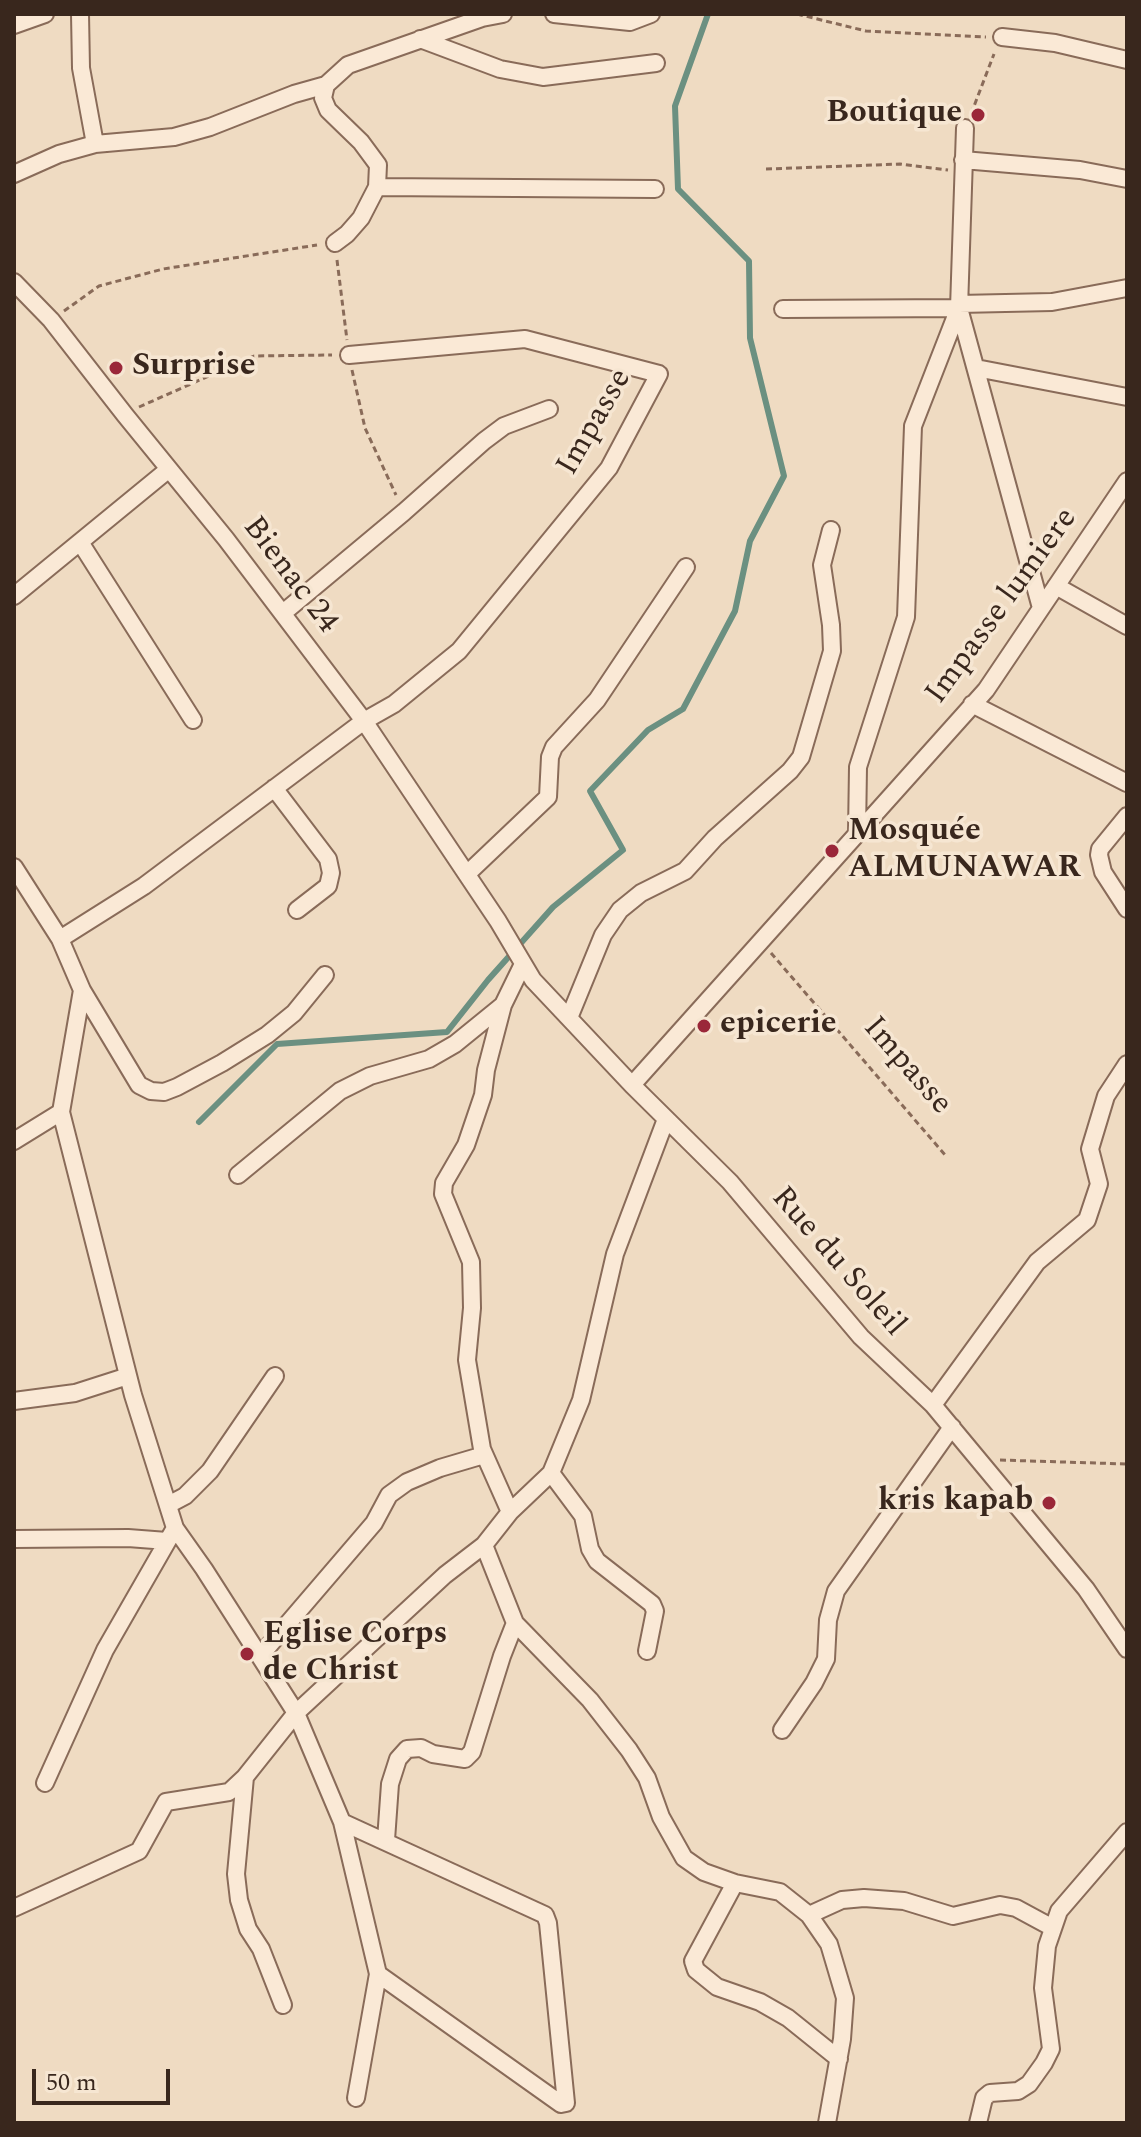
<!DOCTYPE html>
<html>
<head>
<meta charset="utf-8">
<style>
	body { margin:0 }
	#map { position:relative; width:1141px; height:2137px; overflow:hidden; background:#efdbc2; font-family:Spectral,serif }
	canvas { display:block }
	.frame { position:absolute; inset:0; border:16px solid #39271d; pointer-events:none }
	.scale { position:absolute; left:32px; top:2069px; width:138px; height:36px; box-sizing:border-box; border:4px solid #39271d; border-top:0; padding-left:10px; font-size:24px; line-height:28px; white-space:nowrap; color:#39271d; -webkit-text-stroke:6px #f6e6d2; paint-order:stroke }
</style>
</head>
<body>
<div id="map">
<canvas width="1141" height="2137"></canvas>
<div class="frame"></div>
<div class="scale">50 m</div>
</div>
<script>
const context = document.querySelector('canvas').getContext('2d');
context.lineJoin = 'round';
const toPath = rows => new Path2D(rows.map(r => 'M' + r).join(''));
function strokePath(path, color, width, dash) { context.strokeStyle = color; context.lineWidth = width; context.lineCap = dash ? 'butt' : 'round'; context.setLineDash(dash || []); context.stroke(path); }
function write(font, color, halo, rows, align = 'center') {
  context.font = font + ' Spectral,serif'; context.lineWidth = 7; context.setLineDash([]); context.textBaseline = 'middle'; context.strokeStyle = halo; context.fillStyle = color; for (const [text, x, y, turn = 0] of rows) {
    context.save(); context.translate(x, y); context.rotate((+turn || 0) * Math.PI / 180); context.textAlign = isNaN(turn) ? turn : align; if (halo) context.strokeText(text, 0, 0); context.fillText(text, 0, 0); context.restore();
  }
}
const stream = toPath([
	[199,1122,277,1044,447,1032,488,980,553,907,623,850,590,791,648,730,683,709,735,611,750,541,784,476,750,338,749,261,678,189,675,106,708,14]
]);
const path = toPath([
	[797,14,866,31,986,37],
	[971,114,994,54],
	[766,169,900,164,948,170],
	[337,260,347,340],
	[64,311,99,286,163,269,317,245],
	[352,370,365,428,396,495],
	[139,407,254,356,332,355],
	[771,953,946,1156],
	[1000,1460,1127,1464]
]);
const street = toPath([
	[80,14,81,68,95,144],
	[554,14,630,22,651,14],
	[14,25,45,14],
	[1002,37,1055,43,1127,60],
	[420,39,500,69,543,77,656,63],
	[326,85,323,98,328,110,361,142,378,165,377,187,361,218,347,234,335,243],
	[963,160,1080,170,1127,179],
	[14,174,59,154,95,144,174,137,210,127,294,94,326,85,348,65,482,18,503,14],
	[377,187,655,189],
	[14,282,51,320,125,415,226,539,364,721,498,921,533,980,632,1085,730,1182,861,1337,933,1405,1086,1589,1127,1649],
	[959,304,1052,302,1127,288],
	[783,309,959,308,965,128],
	[976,368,1127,397],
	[80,542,193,720],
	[1056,586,1127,626],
	[14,596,169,469],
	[283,613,404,512,484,441,504,426,549,409],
	[972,704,1127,783],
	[274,788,328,859,331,873,328,886,297,910],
	[1127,816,1100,849,1099,855,1103,872,1127,909],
	[857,833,858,767,906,617,913,426,959,308,1041,608],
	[14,867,60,939,82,990,61,1112,133,1395,175,1528,204,1569,296,1713,342,1822,378,1974,356,2098],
	[467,874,548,797,550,757,554,747,597,700,686,567],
	[60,939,144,886,364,721,394,704,459,651,609,468,659,374,525,339,349,355],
	[82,990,139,1085,151,1091,164,1092,177,1087,222,1063,267,1035,294,1013,325,975],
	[569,1018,603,935,620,910,641,893,685,871,715,838,790,771,801,757,832,651,831,625,822,565,831,530],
	[632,1085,986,690,1127,481],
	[14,1141,61,1112],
	[238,1175,340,1091,370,1076,429,1059,455,1044,503,1005],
	[14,1401,75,1393,128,1376],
	[933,1405,1037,1262,1087,1220,1099,1184,1090,1149,1106,1096,1127,1064],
	[551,1473,583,1516,590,1549,597,1561,652,1604,655,1611,647,1651],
	[168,1505,185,1496,210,1471,275,1376],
	[510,1512,482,1449,467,1360,472,1308,471,1262,443,1194,444,1183,466,1145,483,1095,486,1070,503,1005,523,964],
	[14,1539,128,1538,167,1541],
	[484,1545,515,1623,590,1700,629,1750,647,1778,661,1817,684,1858,704,1872,735,1883,780,1892,809,1915,829,1944,845,1998,842,2039,827,2123],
	[260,1656,374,1523,389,1495,407,1482,440,1468,484,1455],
	[782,1730,814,1683,826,1659,828,1620,836,1591,952,1427],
	[245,1777,236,1874,239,1900,248,1929,261,1949,283,2005],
	[45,1783,105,1650,175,1528],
	[342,1822,545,1915,548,1923,566,2103,561,2104,378,1974],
	[386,1840,390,1784,398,1759,407,1749,421,1748,433,1754,465,1759,472,1752,502,1656,515,1623],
	[735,1883,693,1961,696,1970,717,1987,760,2002,788,2018,839,2059],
	[14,1908,139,1851,166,1802,229,1792,245,1777,296,1713,445,1575,484,1545,510,1512,551,1473,581,1400,615,1254,666,1119],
	[809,1915,842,1900,864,1898,904,1901,953,1916,1000,1905,1016,1908,1053,1928],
	[978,2123,984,2098,990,2093,1018,2091,1029,2084,1044,2063,1051,2049,1043,1988,1047,1946,1059,1911,1127,1832]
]);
const markers = [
	[978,115,8,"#9a2739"],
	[116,368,8,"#9a2739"],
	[832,851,8,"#9a2739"],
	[704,1026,8,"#9a2739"],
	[1049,1503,8,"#9a2739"],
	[247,1654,8,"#9a2739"]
];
const poiNames = [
	["Boutique",962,115,"right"],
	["Surprise",132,368],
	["Mosquée",848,833],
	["ALMUNAWAR",848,870],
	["epicerie",720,1026],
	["kris kapab",1033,1503,"right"],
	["Eglise Corps",263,1636],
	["de Christ",263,1673]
];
const streetNames = [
	["Impasse",596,423,-60],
	["Bienac 24",289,576,53],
	["Impasse lumiere",1003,607,-54],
	["Impasse",906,1067,49],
	["Rue du Soleil",837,1263,49]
];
strokePath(stream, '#6b9081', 6);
strokePath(street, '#896b59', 20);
strokePath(path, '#896b59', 3, [6, 4]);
strokePath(street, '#fae9d6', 16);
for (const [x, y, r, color] of markers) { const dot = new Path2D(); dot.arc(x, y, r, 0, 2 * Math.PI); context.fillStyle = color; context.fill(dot); strokePath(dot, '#f6e6d2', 3); }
write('bold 32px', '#39271d', '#f6e6d2', poiNames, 'left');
write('32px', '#39271d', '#f6e6d2', streetNames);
</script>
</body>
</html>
